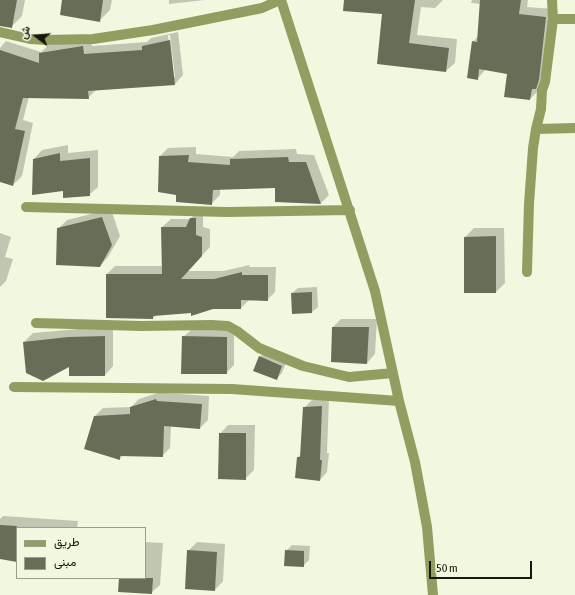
<!DOCTYPE html>
<html>
<head>
<meta charset="utf-8">
<style>
	body { margin:0 }
	#map { position:relative; width:575px; height:595px; overflow:hidden; background:#f2f8df; font-family:"Asap Condensed",Vazirmatn,sans-serif }
	canvas { display:block }
	.legend { position:absolute; left:16px; top:527px; width:130px; height:52px; box-sizing:border-box; background:#f2f8df; border:1px solid #9a9e8b; margin:0; padding:5px 7px; list-style:none; font-size:12px; color:#15160e }
	.legend li { display:flex; align-items:center; gap:8px; height:20px }
	.legend b { width:20px; border:1px solid #9a9e8b }
	.north { position:absolute; left:16px; top:16px; width:40px; height:40px; -webkit-text-stroke:3px #f2f8df; paint-order:stroke; rotate:286deg; font-size:11px; font-weight:700; line-height:16px; text-align:center; color:#15160e }
	.north::after { content:''; display:block; margin:auto; width:14px; height:18px; background:#15160e; clip-path:polygon(50% 0,100% 100%,50% 72%,0 100%) }
	.scale { position:absolute; left:429px; top:561px; width:103px; height:18px; box-sizing:border-box; border:2px solid #15160e; border-top:0; padding-left:5px; font-size:12px; line-height:14px; white-space:nowrap; color:#15160e; -webkit-text-stroke:3px #f2f8df; paint-order:stroke }
</style>
</head>
<body>
<div id="map">
<canvas width="575" height="595"></canvas>
<ul class="legend">
<li><b style="height:5px;background:#929e61"></b>طريق</li>
<li><b style="height:11px;background:#686d57"></b>مبنى</li>
</ul>
<div class="north">ش</div>
<div class="scale">50 m</div>
</div>
<script>
const context = document.querySelector('canvas').getContext('2d');
context.lineJoin = 'round';
function fillPath(path, color) { context.fillStyle = color; context.fill(path, 'evenodd'); }
const toPath = rows => new Path2D(rows.map(r => 'M' + r).join(''));
function strokePath(path, color, width, dash) { context.strokeStyle = color; context.lineWidth = width; context.lineCap = dash ? 'butt' : 'round'; context.setLineDash(dash || []); context.stroke(path); }
const shadow = toPath([
	[0,0,25,0,22,16,11,27,0,25],
	[63,0,112,0,110,10,100,20],
	[169,0,205,0,169,4],
	[345,0,443,0,435,8,421,7,417,35,457,39,455,63,446,71,378,63,383,13],
	[472,0,528,0,527,7,553,9,538,91,530,99,508,73,486,69,477,79,473,42,478,36,480,4,471,3],
	[178,32,183,75,175,84,96,90,88,98,29,97,23,120,33,123,22,176,13,185,0,181,0,48,6,41,41,52,49,45,91,38,92,46,147,42,151,38],
	[168,35,170,35,175,77,173,77],
	[68,145,68,153,98,150,98,187,89,195,64,190,34,159,42,150],
	[196,147,196,154,233,157,239,151,296,149,297,154,314,155,329,195,321,203,276,201,277,187,220,189,220,195,211,204,177,194,160,156,168,148],
	[111,209,120,236,108,257,100,266,58,229,67,220],
	[199,210,203,210,203,227,210,229,210,247,187,271,223,271,250,265,249,267,276,267,275,292,267,300,249,300,241,308,213,308,192,312,157,315,153,318,107,318,107,274,115,266,163,266,162,227,171,219,190,219],
	[474,228,504,228,505,283,496,292,465,292,465,237],
	[0,233,11,237,5,257,13,259,6,281,0,287],
	[317,287,318,307,312,312,292,293,298,288],
	[341,319,377,319,375,354,367,363,333,327],
	[113,328,113,366,105,375,70,366,24,342,33,333,78,329],
	[191,330,234,330,234,365,226,373,183,337],
	[265,351,287,360,282,373,276,379,260,357],
	[164,391,165,393,209,396,208,420,200,428,171,426,170,448,162,456,123,455,120,459,95,416,103,408,131,407,139,399],
	[329,399,327,453,329,453,327,472,320,480,298,457,301,455,304,408,312,400],
	[228,425,255,425,254,470,245,479,220,434],
	[3,516,78,521,77,528,17,528,17,561,0,558,0,519],
	[145,542,163,543,160,585,151,593,120,578,145,578],
	[197,542,225,544,223,581,215,590,188,551],
	[292,545,310,546,309,560,303,566,286,551]
]);
const building = toPath([
	[0,0,17,0,12,28,0,26],
	[62,0,103,0,100,22,60,15],
	[344,0,415,0,409,43,449,48,446,72,377,64,382,14,343,11],
	[480,0,521,0,519,14,546,17,539,80,536,89,532,89,530,100,504,97,507,74,479,69,478,80,467,78,472,41,477,42],
	[170,40,175,85,88,91,89,99,23,98,15,129,25,131,13,186,0,182,0,50,39,63,39,53,83,46,84,54,142,50,142,46],
	[60,153,60,161,90,158,90,196,63,198,63,191,32,195,33,159],
	[189,155,188,162,230,165,230,159,288,157,289,162,306,162,321,204,275,202,275,188,213,190,212,205,176,202,176,195,158,192,159,156],
	[102,217,112,245,100,267,56,265,57,228],
	[190,218,196,218,196,235,202,237,202,256,181,279,214,279,242,272,242,275,268,275,268,301,241,300,241,309,213,309,191,316,191,313,153,316,153,319,106,318,106,274,162,274,161,227,186,227],
	[496,236,496,293,464,293,464,237],
	[312,292,312,313,292,314,291,293],
	[332,327,369,327,367,364,331,362],
	[105,336,105,376,69,376,69,367,43,381,26,373,23,342,68,337],
	[182,336,227,337,227,374,181,374],
	[259,356,282,366,277,380,253,371],
	[156,399,157,401,202,404,200,429,164,426,163,457,120,456,120,460,84,449,94,416,130,414,130,407],
	[322,406,320,460,322,460,320,481,295,478,297,457,300,457,303,407],
	[219,433,246,433,246,480,218,479],
	[0,525,17,526,17,562,0,559],
	[187,550,217,552,215,591,185,589],
	[285,550,304,551,304,567,284,566],
	[119,578,153,578,152,594,118,592]
]);
const minor = toPath([
	[281,0,375,291,399,401,415,462,427,527,433,595],
	[552,0,553,19,575,19],
	[0,32,30,39,46,40,93,39,153,30,262,8,280,0],
	[536,129,575,128],
	[26,207,227,212,350,210],
	[527,272,529,204,533,148,536,129,541,109,542,90,545,82,553,19],
	[36,323,141,326,211,325,228,326,237,331,259,348,303,366,349,377,393,373],
	[14,387,232,389,399,401]
]);
fillPath(shadow, '#0003');
fillPath(building, '#686d57');
strokePath(minor, '#929e61', 10);
</script>
</body>
</html>
